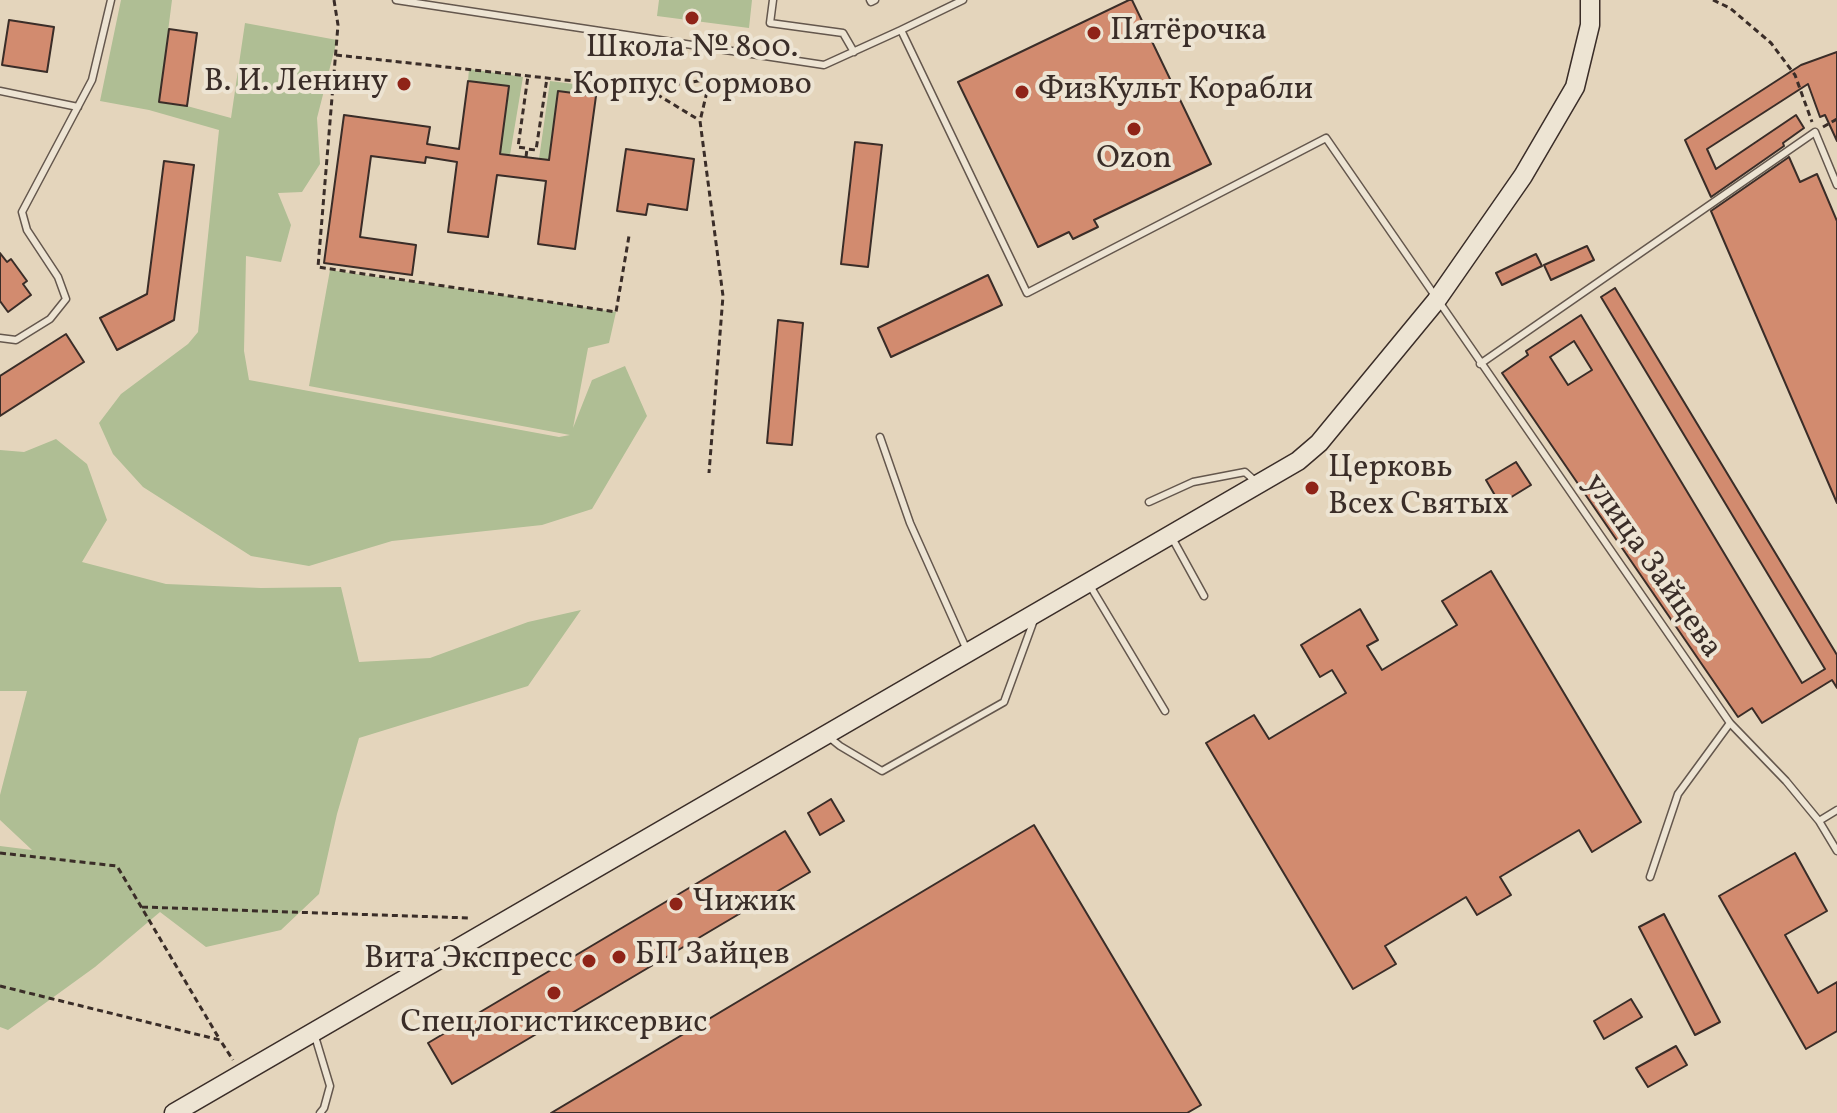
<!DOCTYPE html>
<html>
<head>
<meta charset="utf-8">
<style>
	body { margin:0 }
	canvas { display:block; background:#e4d5bc }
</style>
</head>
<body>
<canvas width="1837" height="1113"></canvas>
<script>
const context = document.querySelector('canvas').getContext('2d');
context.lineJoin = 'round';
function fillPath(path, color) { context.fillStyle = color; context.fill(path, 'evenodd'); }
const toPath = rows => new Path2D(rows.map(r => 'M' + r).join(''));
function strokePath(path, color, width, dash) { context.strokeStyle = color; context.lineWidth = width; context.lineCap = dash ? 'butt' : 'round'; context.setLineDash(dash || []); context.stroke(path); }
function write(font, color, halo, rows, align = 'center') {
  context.font = font + ' Vollkorn,serif'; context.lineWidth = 8; context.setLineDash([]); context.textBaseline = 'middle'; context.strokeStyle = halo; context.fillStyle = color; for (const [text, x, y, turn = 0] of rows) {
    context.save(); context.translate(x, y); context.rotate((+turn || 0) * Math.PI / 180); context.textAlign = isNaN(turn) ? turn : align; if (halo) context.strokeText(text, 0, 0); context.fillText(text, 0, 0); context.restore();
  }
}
const green = toPath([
	[121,0,172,0,159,102,187,106,231,118,245,23,337,40,317,118,320,164,302,192,278,193,291,225,281,262,246,256,244,351,249,380,559,437,570,435,309,386,330,270,616,312,609,343,588,348,573,428,592,380,625,366,647,416,592,509,542,525,392,541,309,566,251,556,143,487,113,454,99,423,121,394,188,344,198,332,219,130,149,110,100,101],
	[659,0,752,0,749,28,657,16],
	[469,69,523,77,510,155,500,153,509,87,468,81],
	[550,81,598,87,596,96,549,160,539,159],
	[56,439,87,464,107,520,82,562,166,584,261,588,341,587,359,662,430,658,528,622,581,610,528,686,359,738,337,814,319,894,281,930,206,947,160,912,95,967,8,1030,0,1027,0,846,32,850,0,820,0,795,27,691,0,691,0,450,24,452]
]);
const building = toPath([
	[1129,0,1132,0,1211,164,1094,220,1098,227,1073,239,1069,232,1038,247,958,82,1129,0],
	[9,20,54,27,47,72,2,65,9,20],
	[169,29,197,33,187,106,159,102,169,29],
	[1837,52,1837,141,1825,115,1820,117,1808,84,1707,149,1716,169,1796,115,1804,128,1783,143,1784,146,1711,197,1685,140,1801,65,1837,52],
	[468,81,509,86,500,154,549,160,558,91,596,96,575,249,538,244,546,181,497,175,488,237,448,232,457,162,426,157,425,163,371,156,360,237,416,245,412,275,324,263,344,115,430,127,427,144,459,149,468,81],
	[855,142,882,145,868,267,841,264,855,142],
	[626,149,694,159,687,210,648,204,646,215,617,211,626,149],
	[1789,157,1800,182,1817,174,1837,221,1837,503,1711,211,1789,157],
	[164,161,194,165,174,320,117,350,100,318,147,294,164,161],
	[1587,246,1594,260,1551,280,1544,265,1587,246],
	[0,253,7,262,11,259,27,281,23,284,31,295,8,312,0,301,0,253],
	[1536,254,1542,266,1502,285,1496,273,1536,254],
	[988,275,1002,305,891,357,878,328,988,275],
	[1615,288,1837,655,1837,688,1832,680,1762,723,1752,708,1738,717,1502,373,1528,355,1526,351,1581,315,1802,683,1825,669,1601,297,1615,288],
	[1574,341,1592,370,1568,385,1550,357,1574,341],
	[778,320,803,323,792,445,767,443,778,320],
	[66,334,84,362,0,416,0,376,66,334],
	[1516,462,1531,485,1500,504,1486,480,1516,462],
	[1491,571,1641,822,1592,852,1579,830,1500,877,1511,895,1477,915,1466,897,1385,946,1396,964,1353,989,1206,743,1254,715,1269,739,1346,693,1332,670,1320,677,1301,645,1360,609,1378,640,1367,646,1382,670,1457,625,1442,601,1491,571],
	[831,799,844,821,820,835,808,813,831,799],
	[1034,825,1201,1105,1187,1113,551,1113,1034,825],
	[785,831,810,872,452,1084,428,1043,785,831],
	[1795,853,1827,911,1785,935,1818,993,1837,982,1837,1031,1806,1049,1719,896,1795,853],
	[1664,914,1720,1022,1695,1035,1639,927,1664,914],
	[1631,999,1642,1017,1604,1039,1594,1021,1631,999],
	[1676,1046,1687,1065,1648,1087,1636,1068,1676,1046]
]);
const path = toPath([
	[334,0,338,25,318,267,616,312,629,236],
	[1713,0,1730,8,1771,43,1795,75,1812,122],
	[336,55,648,89,710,79,700,121,723,296,709,473],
	[648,89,699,120],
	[1823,127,1837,119],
	[525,148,518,147,528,76],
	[526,157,527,149,536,150,547,78],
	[0,853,117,866,220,1040],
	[142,907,469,918],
	[0,986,220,1040,233,1060]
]);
const lane = toPath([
	[396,0,824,65,901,30,1027,293,1326,138,1730,723,1786,781,1819,821,1837,851],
	[773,0,770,23,843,33,854,52],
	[870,0,871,2,875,0],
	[901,30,963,0],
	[0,91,78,107],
	[0,338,16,340,50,319,66,299,58,277,27,230,22,212,92,80,111,0],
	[1480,364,1815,132,1837,185],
	[880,437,910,523,966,648],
	[1149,502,1193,482,1245,472,1255,481],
	[1171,536,1204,596],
	[1089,584,1165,711],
	[830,738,840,746,882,771,1004,702,1034,620],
	[1819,821,1837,810],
	[1650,877,1678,794,1730,723],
	[314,1033,330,1086,324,1108,320,1113]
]);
const secondary = toPath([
	[174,1113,1298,461,1319,443,1436,301,1523,176,1575,87,1590,25,1590,0]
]);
const markers = [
	[692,18,8,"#8f2418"],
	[1094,33,8,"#8f2418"],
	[404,84,8,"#8f2418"],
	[1022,92,8,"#8f2418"],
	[1134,129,8,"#8f2418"],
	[1312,488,8,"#8f2418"],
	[676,904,8,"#8f2418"],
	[619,957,8,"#8f2418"],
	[589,961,8,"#8f2418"],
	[554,993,8,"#8f2418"]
];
const poiNames = [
	["Пятёрочка",1110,33],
	["Школа № 800.",692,50,"center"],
	["Корпус Сормово",692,87,"center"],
	["В. И. Ленину",388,84,"right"],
	["ФизКульт Корабли",1038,92],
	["Ozon",1134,161,"center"],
	["Церковь",1328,470],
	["Всех Святых",1328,507],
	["Чижик",692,904],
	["БП Зайцев",635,957],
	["Вита Экспресс",573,961,"right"],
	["Спецлогистиксервис",554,1025,"center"]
];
const streetNames = [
	["улица Зайцева",1651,567,55]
];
fillPath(green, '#afbe94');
fillPath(building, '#d28b6f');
strokePath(building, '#3a2d28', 2);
strokePath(lane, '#64574d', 9);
strokePath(secondary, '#3a2d28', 21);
strokePath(path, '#3a2d28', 3, [6, 4]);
strokePath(lane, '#ede4d3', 6);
strokePath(secondary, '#ede4d3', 18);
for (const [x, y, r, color] of markers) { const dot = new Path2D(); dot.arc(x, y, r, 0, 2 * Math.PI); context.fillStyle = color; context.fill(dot); strokePath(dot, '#ede4d3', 3); }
write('32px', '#3a2d28', '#ede4d3', poiNames, 'left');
write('32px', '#3a2d28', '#ede4d3', streetNames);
</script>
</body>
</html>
